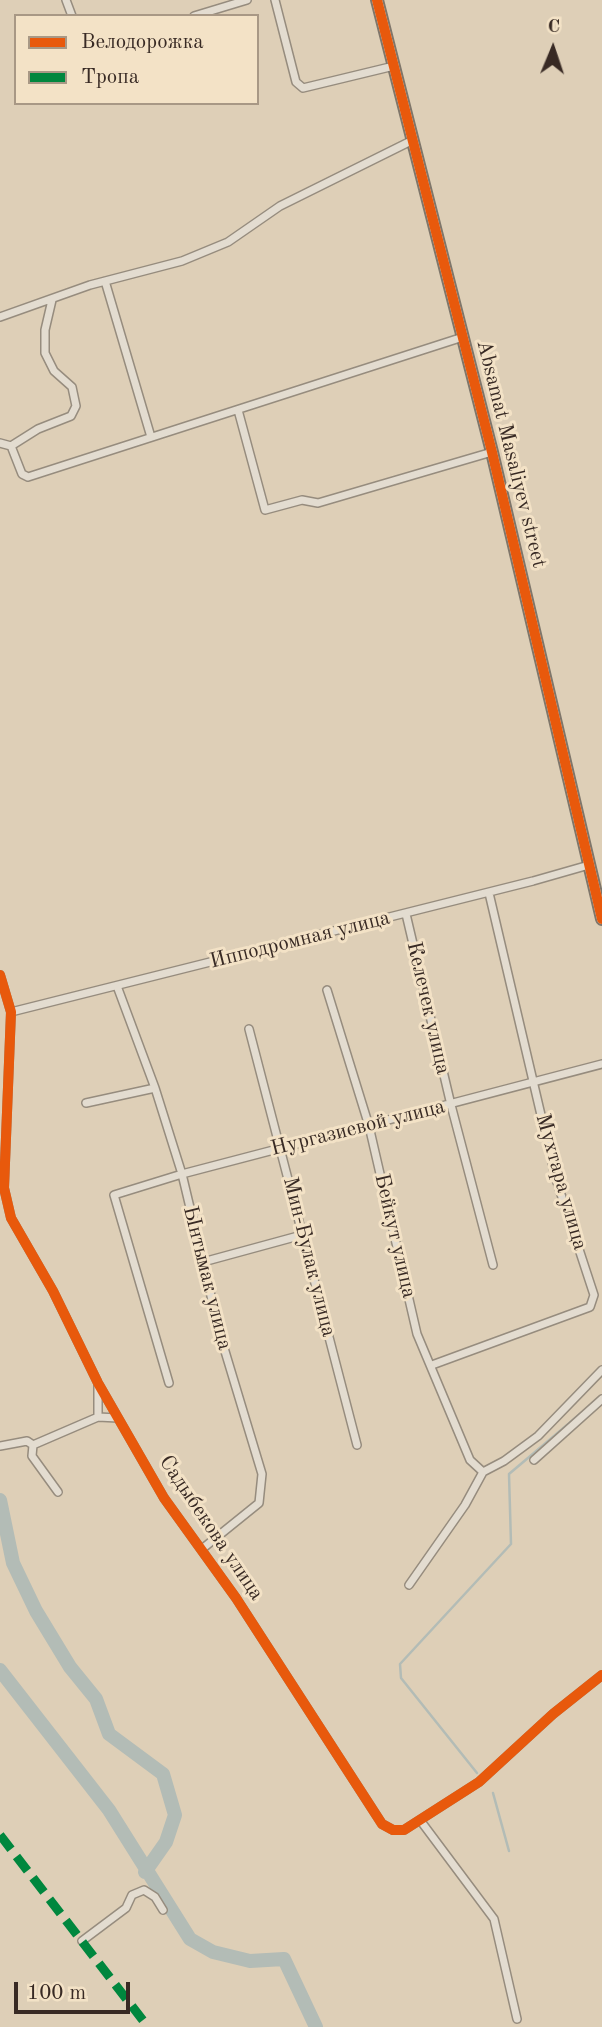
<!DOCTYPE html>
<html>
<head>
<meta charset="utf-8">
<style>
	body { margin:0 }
	#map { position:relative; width:602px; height:2027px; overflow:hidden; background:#decfb7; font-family:"Old Standard TT",serif }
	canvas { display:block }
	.legend { position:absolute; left:14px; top:14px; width:245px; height:91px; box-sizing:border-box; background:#f3e2c6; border:2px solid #a89885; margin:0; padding:9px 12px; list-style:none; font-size:21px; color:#382a24 }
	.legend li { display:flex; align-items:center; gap:14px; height:35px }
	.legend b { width:35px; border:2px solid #a89885 }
	.north { position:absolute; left:518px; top:14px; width:70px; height:70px; -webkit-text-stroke:5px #f3e2c6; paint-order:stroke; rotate:2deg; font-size:19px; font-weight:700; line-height:28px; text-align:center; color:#382a24 }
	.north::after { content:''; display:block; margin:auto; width:24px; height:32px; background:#382a24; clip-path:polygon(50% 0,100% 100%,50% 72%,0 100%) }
	.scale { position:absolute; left:14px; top:1982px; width:116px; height:32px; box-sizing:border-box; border:4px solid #382a24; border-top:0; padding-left:9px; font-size:21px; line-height:24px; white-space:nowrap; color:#382a24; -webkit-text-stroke:5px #f3e2c6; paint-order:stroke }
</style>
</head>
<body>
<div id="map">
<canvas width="602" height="2027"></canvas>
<ul class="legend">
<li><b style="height:9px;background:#e8590c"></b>Велодорожка</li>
<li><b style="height:9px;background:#00873e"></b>Тропа</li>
</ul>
<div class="north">С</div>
<div class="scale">100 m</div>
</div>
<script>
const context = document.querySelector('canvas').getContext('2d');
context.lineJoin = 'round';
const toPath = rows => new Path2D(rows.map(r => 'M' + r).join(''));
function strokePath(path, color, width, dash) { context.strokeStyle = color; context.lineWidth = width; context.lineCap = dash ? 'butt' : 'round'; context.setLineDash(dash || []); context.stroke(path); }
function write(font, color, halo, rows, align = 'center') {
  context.font = font + ' "Old Standard TT",serif'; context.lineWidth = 6; context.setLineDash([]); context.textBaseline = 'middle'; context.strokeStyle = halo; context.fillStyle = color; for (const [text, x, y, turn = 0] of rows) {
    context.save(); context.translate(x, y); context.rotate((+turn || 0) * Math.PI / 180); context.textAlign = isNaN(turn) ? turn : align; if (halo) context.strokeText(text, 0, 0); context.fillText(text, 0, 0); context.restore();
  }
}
const stream = toPath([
	[477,1773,401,1678,400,1664,511,1544,509,1474,580,1414],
	[493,1793,509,1851]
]);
const river = toPath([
	[0,1500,13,1563,36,1611,70,1667,96,1699,109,1734,163,1774,175,1815,166,1842,145,1872],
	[0,1670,109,1810,190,1939,213,1952,250,1961,284,1959,316,2027]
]);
const street = toPath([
	[66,0,72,16],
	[275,0,296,82,303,88,394,66],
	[194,16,247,0],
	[105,281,151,437],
	[0,317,90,285,182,261,228,242,280,206,413,140],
	[238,410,265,510,302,500,318,503,492,452],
	[0,443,11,446,22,474,28,477,463,337],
	[11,446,38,429,71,416,76,406,72,387,54,371,45,353,45,330,52,300],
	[406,914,451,1105,493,1265],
	[0,975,11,1012,4,1188,11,1218,53,1291,98,1383,164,1498,236,1598,382,1824,393,1830,404,1830,479,1782,553,1714,602,1675],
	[117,986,155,1088,182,1174,221,1338,262,1474,259,1503,202,1549],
	[327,990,369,1126,417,1334,470,1460,483,1472],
	[11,1012,533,881,589,865],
	[249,1029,357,1445],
	[86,1103,155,1088],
	[203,1262,302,1235],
	[432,1365,590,1307,594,1295,556,1179,489,893],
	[169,1383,114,1195,182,1174,602,1064],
	[98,1417,118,1418],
	[33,1445,32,1456,58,1492],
	[0,1446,27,1441,33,1445,98,1417,98,1383],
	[534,1460,602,1399],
	[409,1585,465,1505,483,1472,504,1461,538,1436,602,1370],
	[420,1820,494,1919,517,2019],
	[82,1941,126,1908,132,1895,144,1890,155,1897,163,1910]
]);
const secondary = toPath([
	[377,0,492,452,602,919]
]);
const quiet = toPath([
	[0,1835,148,2027]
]);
const cycleway = toPath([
	[377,0,492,452,602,919],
	[0,975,11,1012,4,1188,11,1218,53,1291,98,1383,164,1498,236,1598,382,1824,393,1830,404,1830,479,1782,553,1714,602,1675]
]);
const streetNames = [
	["Absamat Masaliyev street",511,454,76],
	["Ипподромная улица",300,940,-14],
	["Келечек улица",428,1008,77],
	["Нургазиевой улица",358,1128,-14],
	["Мухтара улица",561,1182,74],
	["Бейкут улица",395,1236,77],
	["Мин-Булак улица",309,1257,76],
	["Ынтымак улица",207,1278,76],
	["Садыбекова улица",211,1528,56]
];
strokePath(stream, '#b3bcb6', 2.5);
strokePath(river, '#b3bcb6', 14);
strokePath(street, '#968c7e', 10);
strokePath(secondary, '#7f766a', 14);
strokePath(street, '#e3dcd0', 7);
strokePath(secondary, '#e3dcd0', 10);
strokePath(quiet, '#00873e', 9, [18, 9]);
strokePath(cycleway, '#e8590c', 10);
write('21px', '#382a24', '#f3e2c6', streetNames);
</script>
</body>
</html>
